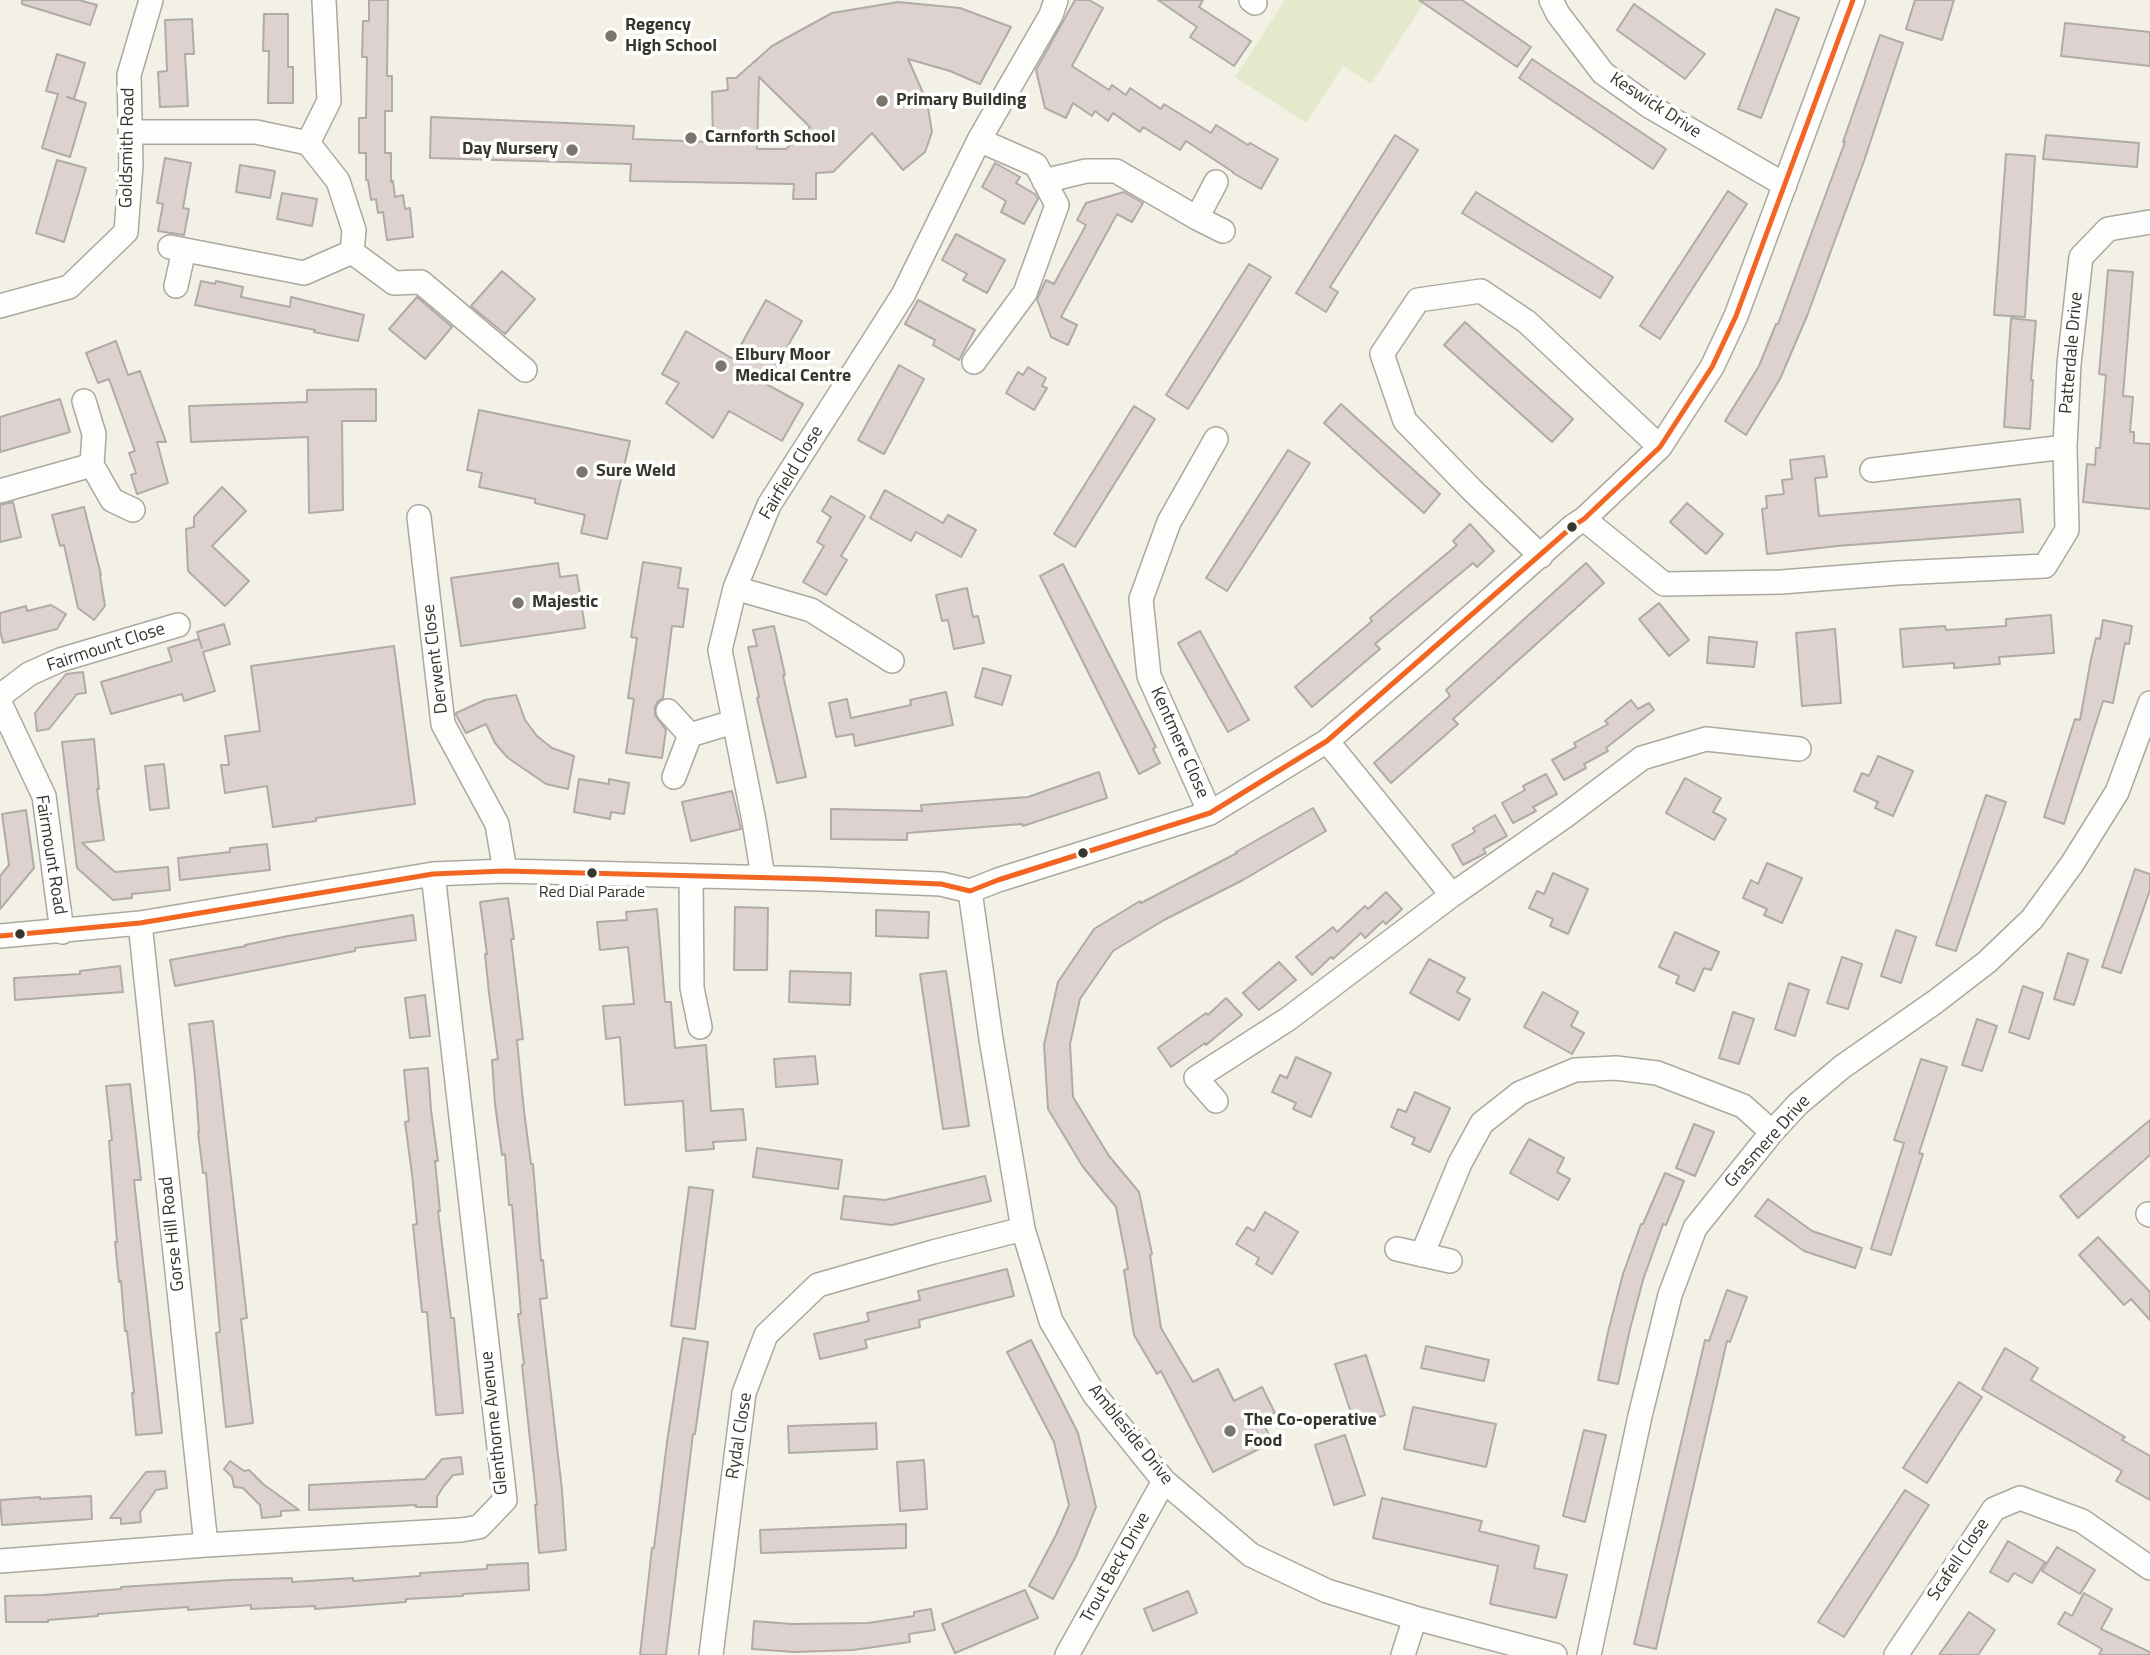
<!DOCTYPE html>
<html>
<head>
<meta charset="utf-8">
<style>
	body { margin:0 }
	canvas { display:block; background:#f3f1e5 }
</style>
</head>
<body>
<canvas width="2150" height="1655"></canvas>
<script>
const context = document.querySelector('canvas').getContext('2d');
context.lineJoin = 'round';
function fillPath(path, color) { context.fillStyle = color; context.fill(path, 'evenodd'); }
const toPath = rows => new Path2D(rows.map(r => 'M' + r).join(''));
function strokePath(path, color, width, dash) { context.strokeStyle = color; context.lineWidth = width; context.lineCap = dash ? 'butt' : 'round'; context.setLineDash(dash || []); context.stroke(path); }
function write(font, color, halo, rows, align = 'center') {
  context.font = font + ' "Titillium Web",sans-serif'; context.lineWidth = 7; context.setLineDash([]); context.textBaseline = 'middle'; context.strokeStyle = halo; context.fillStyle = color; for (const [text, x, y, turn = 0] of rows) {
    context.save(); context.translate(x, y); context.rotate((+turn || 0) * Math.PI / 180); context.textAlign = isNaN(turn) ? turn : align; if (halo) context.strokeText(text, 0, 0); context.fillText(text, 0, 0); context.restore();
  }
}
const green = toPath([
	[1285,0,1426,0,1371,84,1343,66,1306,123,1235,77]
]);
const building = toPath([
	[22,0,79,0,97,5,90,25,22,4,22,0],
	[369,0,388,0,387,76,392,76,392,111,385,111,385,153,391,153,391,182,393,181,395,197,403,195,405,209,410,208,413,237,387,240,383,212,378,213,376,199,371,200,368,180,366,180,366,153,359,153,359,118,366,118,367,57,362,57,363,21,369,21,369,0],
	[1075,0,1089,0,1103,8,1072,66,1109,90,1112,85,1126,95,1130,88,1161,109,1164,104,1211,133,1216,125,1248,145,1250,143,1278,159,1261,189,1233,173,1233,172,1186,141,1180,150,1143,127,1140,132,1113,113,1108,121,1095,111,1092,116,1073,103,1066,118,1045,108,1036,70,1075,0],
	[1158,0,1203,0,1199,7,1251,41,1234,66,1190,37,1197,27,1158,0],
	[1419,0,1462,0,1531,47,1517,67,1419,0],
	[1915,0,1954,0,1942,40,1906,29,1915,0],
	[898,2,960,8,1011,27,980,84,950,71,908,59,927,102,932,132,925,152,903,170,872,133,833,172,816,173,816,199,793,199,794,184,630,181,631,164,430,158,431,117,634,126,633,139,713,142,712,92,728,90,727,78,736,78,772,46,832,13,898,2],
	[759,77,810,127,786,149,757,149,759,77],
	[1634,4,1705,54,1685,79,1617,30,1634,4],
	[1776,9,1799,18,1761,118,1738,109,1776,9],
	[264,14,288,14,288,67,293,67,293,103,268,103,269,51,263,51,264,14],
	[192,19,194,54,185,54,188,106,160,107,158,72,167,71,165,20,192,19],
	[2065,23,2150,32,2150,66,2061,56,2065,23],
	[1880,35,1903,43,1864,161,1807,316,1780,379,1746,435,1725,421,1759,366,1776,324,1778,324,1845,142,1843,142,1880,35],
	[57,54,85,63,74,99,67,97,86,103,70,157,42,148,58,94,46,91,57,54],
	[1532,59,1666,149,1653,169,1519,78,1532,59],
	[1395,135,1418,150,1330,287,1338,292,1326,312,1296,293,1395,135],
	[2046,135,2139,143,2137,167,2043,159,2046,135],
	[2006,154,2035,156,2025,317,1994,315,2006,154],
	[165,158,191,163,183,208,189,209,184,235,158,231,163,204,157,203,165,158],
	[57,160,86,168,64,242,36,233,57,160],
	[995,163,1020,177,1016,183,1035,194,1038,199,1024,224,1001,212,1006,201,982,187,995,163],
	[240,165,275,171,270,198,236,192,240,165],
	[1728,191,1747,204,1660,339,1640,326,1728,191],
	[1124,192,1143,203,1132,222,1117,214,1061,317,1077,325,1068,345,1051,337,1037,299,1046,280,1054,284,1086,225,1077,220,1086,203,1124,192],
	[1476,192,1613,277,1600,298,1462,213,1476,192],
	[282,193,317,199,312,226,277,219,282,193],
	[956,234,1005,260,987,293,963,280,967,274,942,260,956,234],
	[1249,264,1271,277,1188,409,1166,395,1249,264],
	[2108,270,2133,272,2123,396,2133,397,2130,432,2134,432,2134,443,2150,444,2150,509,2083,502,2087,464,2095,465,2096,448,2100,448,2106,375,2099,374,2108,270],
	[502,271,535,299,505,334,471,306,502,271],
	[201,281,215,284,216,281,243,287,241,297,290,307,291,297,364,315,358,341,314,332,315,330,195,305,201,281],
	[417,297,452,327,425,359,389,329,417,297],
	[766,300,802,321,766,384,803,404,782,441,729,411,713,438,666,403,679,383,662,374,686,331,733,359,766,300],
	[918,300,975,330,959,360,933,345,935,340,905,324,918,300],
	[2011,318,2036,321,2031,380,2033,380,2030,429,2004,427,2011,318],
	[1465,322,1573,419,1552,442,1444,345,1465,322],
	[116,341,128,375,140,371,166,442,157,442,168,483,137,494,131,475,136,473,129,453,135,451,109,379,98,383,86,353,116,341],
	[899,365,924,379,884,454,858,440,899,365],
	[1028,367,1046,378,1042,386,1047,388,1034,410,1006,393,1018,372,1023,375,1028,367],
	[376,389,376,421,342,421,343,510,309,513,308,437,191,442,189,406,307,402,307,390,376,389],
	[60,399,70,432,0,452,0,417,60,399],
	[1341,404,1440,494,1424,513,1324,423,1341,404],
	[1134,406,1155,419,1075,547,1054,534,1134,406],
	[479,410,630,441,607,539,581,533,585,515,535,503,535,499,479,487,482,473,467,470,479,410],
	[1288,450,1310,463,1227,591,1206,578,1288,450],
	[1824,456,1827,477,1815,478,1819,516,2020,499,2023,532,1837,546,1767,554,1762,509,1767,508,1766,496,1784,494,1782,480,1792,479,1790,460,1824,456],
	[222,487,246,511,212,546,249,581,225,606,188,571,186,529,194,527,194,517,222,487],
	[885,490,943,523,948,515,976,530,961,557,916,532,911,541,870,518,885,490],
	[831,496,865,516,841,556,847,560,826,595,803,582,824,546,817,542,831,517,822,511,831,496],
	[13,502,21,537,0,542,0,505,13,502],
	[1687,503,1723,534,1706,554,1670,522,1687,503],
	[84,507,101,575,100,575,105,606,94,620,78,608,64,545,60,546,52,515,84,507],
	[1470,524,1494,551,1477,567,1473,563,1375,644,1380,649,1312,707,1295,687,1372,621,1370,618,1457,545,1453,541,1470,524],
	[643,562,681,568,678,588,688,589,683,627,672,626,663,698,658,701,655,707,655,715,666,730,662,758,626,753,634,699,628,698,637,638,631,637,643,562],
	[558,563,560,577,577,575,585,628,461,646,451,578,558,563],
	[1586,563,1604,583,1453,719,1458,724,1391,783,1374,763,1450,696,1446,690,1586,563],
	[1063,564,1156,747,1153,749,1160,763,1139,774,1040,576,1063,564],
	[967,588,973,617,978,616,984,643,954,649,948,620,942,621,936,595,967,588],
	[1659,603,1689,640,1669,656,1639,619,1659,603],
	[51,605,66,614,57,629,3,643,0,630,0,613,26,606,27,611,51,605],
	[2051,615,2054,653,1999,657,2000,664,1954,668,1954,663,1903,667,1900,629,1945,626,1946,630,2006,626,2006,619,2051,615],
	[2103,620,2132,626,2129,644,2125,643,2113,703,2103,701,2064,824,2044,817,2075,719,2080,720,2091,659,2096,638,2100,639,2103,620],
	[224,624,230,644,203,652,215,691,184,701,182,694,111,714,101,682,172,661,168,648,199,639,202,648,197,632,224,624],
	[774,626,785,675,783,675,806,777,777,783,757,698,759,697,748,647,757,646,753,630,774,626],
	[1835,629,1841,703,1802,706,1796,633,1835,629],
	[1200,631,1249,720,1228,732,1178,643,1200,631],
	[1709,637,1757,642,1754,667,1707,663,1709,637],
	[394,646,415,804,316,818,316,821,273,827,267,786,225,793,221,765,229,765,225,736,260,731,251,666,394,646],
	[983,668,1011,676,1002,705,975,697,983,668],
	[83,672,86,693,77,694,49,729,37,731,35,713,50,694,66,674,83,672],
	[946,692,953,725,855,746,853,734,836,737,829,703,847,699,851,718,911,705,910,700,946,692],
	[516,695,525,720,537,736,552,748,574,756,568,789,546,784,508,758,495,743,486,724,466,733,456,715,456,713,485,700,516,695],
	[1631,700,1638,709,1649,703,1654,710,1606,748,1608,751,1584,764,1586,768,1564,780,1552,760,1576,747,1574,743,1608,724,1605,721,1631,700],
	[94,739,99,789,97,789,104,840,82,843,115,872,168,867,170,890,132,894,132,898,113,900,77,868,62,742,94,739],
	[1878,756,1913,771,1893,816,1875,808,1878,802,1854,791,1862,773,1869,776,1878,756],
	[164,764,169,808,150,810,145,766,164,764],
	[1099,772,1107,798,1023,826,1022,824,907,833,907,840,831,839,831,809,922,811,921,805,1028,797,1099,772],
	[1546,774,1557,794,1533,807,1536,811,1513,823,1502,803,1525,790,1523,786,1546,774],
	[1685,778,1721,798,1713,812,1726,819,1714,840,1666,813,1685,778],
	[579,779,609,784,609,779,629,783,624,814,611,812,610,819,574,812,579,779],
	[732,791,741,829,691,841,682,802,732,791],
	[1986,795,2006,802,1956,951,1936,945,1986,795],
	[1313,808,1326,831,1243,880,1164,920,1113,951,1080,999,1070,1044,1073,1097,1109,1156,1139,1192,1152,1254,1150,1255,1161,1328,1193,1382,1218,1369,1234,1401,1262,1387,1275,1413,1261,1420,1273,1442,1213,1472,1161,1371,1157,1374,1134,1335,1124,1270,1128,1269,1116,1207,1083,1167,1048,1109,1044,1045,1058,982,1094,929,1140,901,1141,903,1237,853,1236,852,1313,808],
	[26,810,34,868,0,909,0,876,9,865,2,814,26,810],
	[1495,815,1507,836,1483,849,1486,853,1463,865,1452,845,1475,832,1473,828,1495,815],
	[267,844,270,870,180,880,178,858,230,852,230,848,267,844],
	[1767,863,1802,878,1782,923,1764,915,1767,909,1743,898,1751,880,1758,884,1767,863],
	[2135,869,2150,874,2150,890,2121,973,2102,967,2135,869],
	[1553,873,1588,889,1568,934,1550,926,1553,919,1529,908,1537,891,1544,894,1553,873],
	[1386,892,1402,909,1386,924,1383,921,1365,938,1361,933,1333,959,1331,957,1312,975,1296,957,1333,927,1337,932,1365,906,1368,909,1386,892],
	[508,898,514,939,511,939,523,1039,517,1040,524,1111,531,1164,533,1164,541,1261,543,1260,547,1298,540,1299,562,1490,566,1550,539,1553,535,1505,537,1505,522,1365,524,1364,518,1314,521,1314,512,1205,509,1205,505,1154,502,1155,495,1104,492,1060,498,1059,489,993,485,954,487,954,480,902,508,898],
	[735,907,768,908,767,970,734,970,735,907],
	[657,909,665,1002,671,1002,675,1048,706,1045,711,1111,743,1109,746,1140,713,1142,714,1149,686,1151,683,1101,625,1105,620,1037,606,1039,603,1006,634,1004,628,947,600,950,597,922,627,920,626,912,657,909],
	[876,910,929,912,928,938,876,936,876,910],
	[413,915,416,940,355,948,355,951,175,986,170,960,246,946,245,945,288,936,413,915],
	[1896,930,1916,937,1901,983,1881,976,1896,930],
	[1675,932,1719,952,1711,970,1704,968,1694,991,1676,983,1679,976,1659,967,1675,932],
	[2068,953,2088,960,2074,1005,2054,999,2068,953],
	[1842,957,1862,964,1848,1009,1827,1003,1842,957],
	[1429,959,1465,978,1457,992,1470,999,1459,1020,1410,993,1429,959],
	[1279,962,1296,980,1259,1010,1243,993,1279,962],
	[120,966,123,992,15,1000,14,978,80,974,80,971,120,966],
	[790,971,851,973,850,1005,789,1002,790,971],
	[946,971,969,1126,943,1129,920,974,946,971],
	[1789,983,1809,990,1795,1036,1775,1029,1789,983],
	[2023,986,2043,993,2029,1039,2009,1032,2023,986],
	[1543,992,1578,1012,1571,1026,1584,1033,1572,1054,1524,1027,1543,992],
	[425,995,430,1036,410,1038,405,998,425,995],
	[1226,998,1242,1015,1206,1045,1205,1043,1171,1067,1158,1048,1206,1013,1208,1015,1226,998],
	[1733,1012,1754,1019,1739,1064,1719,1058,1733,1012],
	[1977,1019,1997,1026,1982,1071,1962,1065,1977,1019],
	[213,1021,247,1318,241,1319,253,1423,226,1427,216,1333,220,1332,206,1173,203,1173,198,1132,199,1132,195,1077,189,1024,213,1021],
	[815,1056,818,1084,776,1087,774,1059,815,1056],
	[1296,1057,1331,1073,1311,1117,1293,1109,1296,1103,1272,1092,1280,1075,1287,1078,1296,1057],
	[1921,1059,1947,1067,1919,1153,1923,1154,1891,1255,1871,1249,1904,1143,1894,1140,1921,1059],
	[428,1068,431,1110,438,1161,435,1161,440,1211,438,1211,451,1318,454,1318,463,1413,436,1415,427,1312,422,1312,413,1225,417,1224,412,1174,405,1122,409,1121,404,1070,428,1068],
	[130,1084,141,1180,134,1180,162,1433,136,1435,132,1393,134,1393,127,1331,125,1331,121,1281,119,1282,115,1242,117,1242,109,1141,112,1140,106,1086,130,1084],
	[1415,1092,1450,1108,1430,1152,1412,1144,1415,1138,1391,1127,1398,1109,1406,1112,1415,1092],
	[2150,1120,2150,1155,2078,1218,2060,1196,2150,1120],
	[1694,1124,1714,1132,1695,1176,1676,1168,1694,1124],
	[1529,1139,1564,1158,1557,1172,1570,1179,1558,1200,1510,1173,1529,1139],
	[757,1148,842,1160,838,1189,753,1177,757,1148],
	[1665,1173,1684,1181,1666,1225,1663,1224,1643,1280,1630,1329,1618,1384,1598,1380,1608,1332,1623,1274,1641,1224,1643,1224,1665,1173],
	[985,1176,991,1201,892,1225,841,1219,844,1196,885,1200,985,1176],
	[689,1187,713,1190,695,1329,671,1326,689,1187],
	[1768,1199,1812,1231,1862,1248,1855,1268,1804,1251,1755,1216,1768,1199],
	[1265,1212,1298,1232,1272,1274,1256,1264,1259,1258,1236,1244,1247,1227,1254,1231,1265,1212],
	[2098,1237,2150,1292,2150,1320,2131,1299,2124,1305,2079,1255,2098,1237],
	[1007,1269,1014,1296,919,1320,920,1327,865,1340,867,1348,820,1359,814,1334,869,1321,867,1313,920,1300,918,1291,1007,1269],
	[1727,1290,1747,1297,1730,1342,1727,1341,1656,1649,1634,1644,1705,1340,1709,1341,1727,1290],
	[683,1338,708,1342,695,1434,693,1434,666,1655,640,1655,652,1548,654,1548,667,1442,683,1338],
	[1031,1340,1078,1433,1096,1507,1076,1556,1053,1599,1029,1586,1056,1535,1069,1505,1054,1442,1007,1352,1031,1340],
	[1426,1346,1489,1360,1484,1381,1421,1368,1426,1346],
	[2005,1348,2038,1368,2031,1380,2125,1437,2122,1440,2150,1456,2150,1500,2116,1481,2122,1471,1982,1389,2005,1348],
	[1366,1355,1385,1415,1355,1425,1335,1364,1366,1355],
	[1959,1382,1982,1397,1927,1483,1903,1468,1959,1382],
	[1413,1407,1496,1424,1486,1467,1404,1449,1413,1407],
	[876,1423,877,1449,789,1453,788,1426,876,1423],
	[1584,1430,1606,1435,1585,1522,1563,1516,1584,1430],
	[1345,1435,1365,1495,1334,1505,1315,1445,1345,1435],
	[461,1457,463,1474,453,1475,443,1487,437,1497,437,1507,416,1507,416,1505,309,1510,309,1485,425,1479,442,1459,461,1457],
	[924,1460,927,1509,900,1511,897,1462,924,1460],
	[230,1461,244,1471,249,1470,263,1484,299,1510,281,1511,281,1516,262,1518,260,1505,243,1488,234,1487,232,1477,224,1469,230,1461],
	[165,1471,167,1488,156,1490,149,1500,140,1512,141,1522,121,1524,121,1518,110,1518,146,1472,165,1471],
	[1905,1490,1929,1505,1844,1637,1818,1622,1905,1490],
	[91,1496,92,1519,2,1525,0,1500,40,1497,40,1499,91,1496],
	[1382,1498,1482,1521,1479,1531,1539,1546,1534,1568,1567,1575,1556,1618,1490,1604,1498,1566,1373,1538,1382,1498],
	[906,1524,906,1548,761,1553,760,1530,906,1524],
	[2008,1541,2045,1562,2032,1583,2014,1573,2008,1582,1990,1572,2008,1541],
	[2057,1547,2095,1570,2080,1594,2042,1571,2057,1547],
	[528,1563,529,1590,463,1594,463,1596,406,1599,406,1602,315,1609,315,1606,251,1609,251,1605,188,1610,188,1607,98,1614,98,1616,48,1620,48,1622,6,1622,5,1596,43,1595,121,1589,121,1587,230,1580,292,1578,292,1582,353,1578,353,1581,420,1576,420,1573,487,1569,487,1565,528,1563],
	[1025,1590,1038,1618,955,1653,942,1624,1025,1590],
	[1188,1591,1197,1613,1153,1631,1144,1609,1188,1591],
	[2084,1593,2112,1609,2101,1629,2150,1652,2150,1655,2099,1655,2102,1649,2058,1624,2065,1612,2072,1616,2084,1593],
	[931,1609,935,1630,909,1634,910,1642,853,1650,794,1652,752,1649,754,1621,791,1624,868,1623,914,1616,914,1612,931,1609],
	[1969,1612,1995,1630,1978,1655,1939,1655,1969,1612]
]);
const minor = toPath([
	[1251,0,1255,3],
	[1551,0,1558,14,1603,73,1649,106,1785,185],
	[130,132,256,132,308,143,338,181,354,230,352,252,304,273,170,247],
	[308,143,329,101,324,0],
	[1044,181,1086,171,1116,171,1197,218,1223,231],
	[1197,218,1216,182],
	[352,252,394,283,421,282,525,370],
	[176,286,184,250],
	[0,306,69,287,126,232,131,165,129,75,151,0],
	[974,362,1025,293,1057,205,1036,165,979,140],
	[92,465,112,500,133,510],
	[1872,470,2065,447],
	[0,491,92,465,94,434,84,401],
	[419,517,443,724,497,824,505,871],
	[1584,519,1664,584,1781,582,1897,573,2045,566,2067,530,2065,447,2069,364,2081,257,2108,229,2150,222],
	[1541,556,1472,490,1405,421,1382,354,1418,300,1481,291,1527,322,1660,447],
	[735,588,811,610,892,661],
	[0,696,29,674,60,660,178,625],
	[0,703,44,796,62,932],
	[668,711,690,735],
	[1327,741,1452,895],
	[674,777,690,735,733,722],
	[1210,813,1149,676,1141,599,1169,522,1216,439],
	[691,876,692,988,700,1027],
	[763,877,754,821,720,650,735,588,769,505,903,295,979,140,1051,15,1056,0],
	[970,891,991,1039,1023,1229,1051,1321,1094,1394,1164,1481,1251,1555,1327,1591,1415,1618,1555,1655],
	[140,923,206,1545],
	[0,936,140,923,433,874,505,871,819,879,941,884,970,891,998,880,1210,813,1327,741,1424,658,1573,526,1584,519,1660,447,1712,367,1736,316,1853,0],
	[1216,1101,1196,1078,1288,1019,1452,895,1565,816,1642,758,1706,739,1799,749],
	[2148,1214,2150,1215],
	[1397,1249,1450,1261],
	[1422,1255,1460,1163,1482,1123,1520,1093,1575,1070,1616,1068,1657,1073,1743,1106,1772,1132],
	[0,1561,206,1545,461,1530,479,1527,505,1500,433,874],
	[711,1655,744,1393,766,1335,818,1285,933,1252,1023,1229],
	[1067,1655,1164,1481],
	[1403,1655,1415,1618],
	[1589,1655,1640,1416,1670,1295,1695,1228,1772,1132,1798,1104,1842,1067,1935,1002,1987,962,2032,919,2072,864,2117,792,2150,703],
	[1896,1655,1994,1509,2020,1498,2082,1521,2150,1568]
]);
const bus1 = toPath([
	[0,936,140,923,433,874,505,871,819,879,941,884,970,891,998,880,1210,813,1327,741,1573,526,1584,519,1660,447,1712,367,1736,316,1853,0]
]);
const markers = [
	[611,36,7,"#79776d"],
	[882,101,7,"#79776d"],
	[691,138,7,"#79776d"],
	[572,150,7,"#79776d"],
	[721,366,7,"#79776d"],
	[582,472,7,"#79776d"],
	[1572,527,6,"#37362d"],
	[518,603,7,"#79776d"],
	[1083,853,6,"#37362d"],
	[592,873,6,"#37362d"],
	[20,934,6,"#37362d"],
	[1230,1431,7,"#79776d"]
];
const busNames = [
	["Red Dial Parade",592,893]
];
const poiNames = [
	["Regency",625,26],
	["High School",625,47],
	["Primary Building",896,101],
	["Carnforth School",705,138],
	["Day Nursery",558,150,"right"],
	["Elbury Moor",735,356],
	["Medical Centre",735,377],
	["Sure Weld",596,472],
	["Majestic",532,603],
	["The Co-operative",1244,1421],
	["Food",1244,1442]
];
const streetNames = [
	["Keswick Drive",1655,106,33],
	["Goldsmith Road",128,148,-89],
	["Patterdale Drive",2072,353,-85],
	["Fairfield Close",792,473,-59],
	["Fairmount Close",106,648,-18],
	["Derwent Close",436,659,-97],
	["Kentmere Close",1179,743,66],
	["Fairmount Road",50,855,81],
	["Grasmere Drive",1768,1142,-48],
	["Gorse Hill Road",173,1234,-96],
	["Glenthorne Avenue",495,1423,-96],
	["Ambleside Drive",1130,1435,51],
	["Rydal Close",740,1436,-81],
	["Scafell Close",1959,1560,-56],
	["Trout Beck Drive",1116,1568,-61]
];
fillPath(green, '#e5e9cb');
fillPath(building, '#ddd2d0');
strokePath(building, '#b0aba7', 2);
strokePath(minor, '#aaa89f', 26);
strokePath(minor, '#fdfdfb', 23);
strokePath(bus1, '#f26522', 5);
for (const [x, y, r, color] of markers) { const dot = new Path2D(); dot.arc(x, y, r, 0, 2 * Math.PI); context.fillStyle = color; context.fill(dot); strokePath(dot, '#fff', 2.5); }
write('16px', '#37362d', '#fff', busNames);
write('bold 18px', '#37362d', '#fff', poiNames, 'left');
write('18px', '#37362d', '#fff', streetNames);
</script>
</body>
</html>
